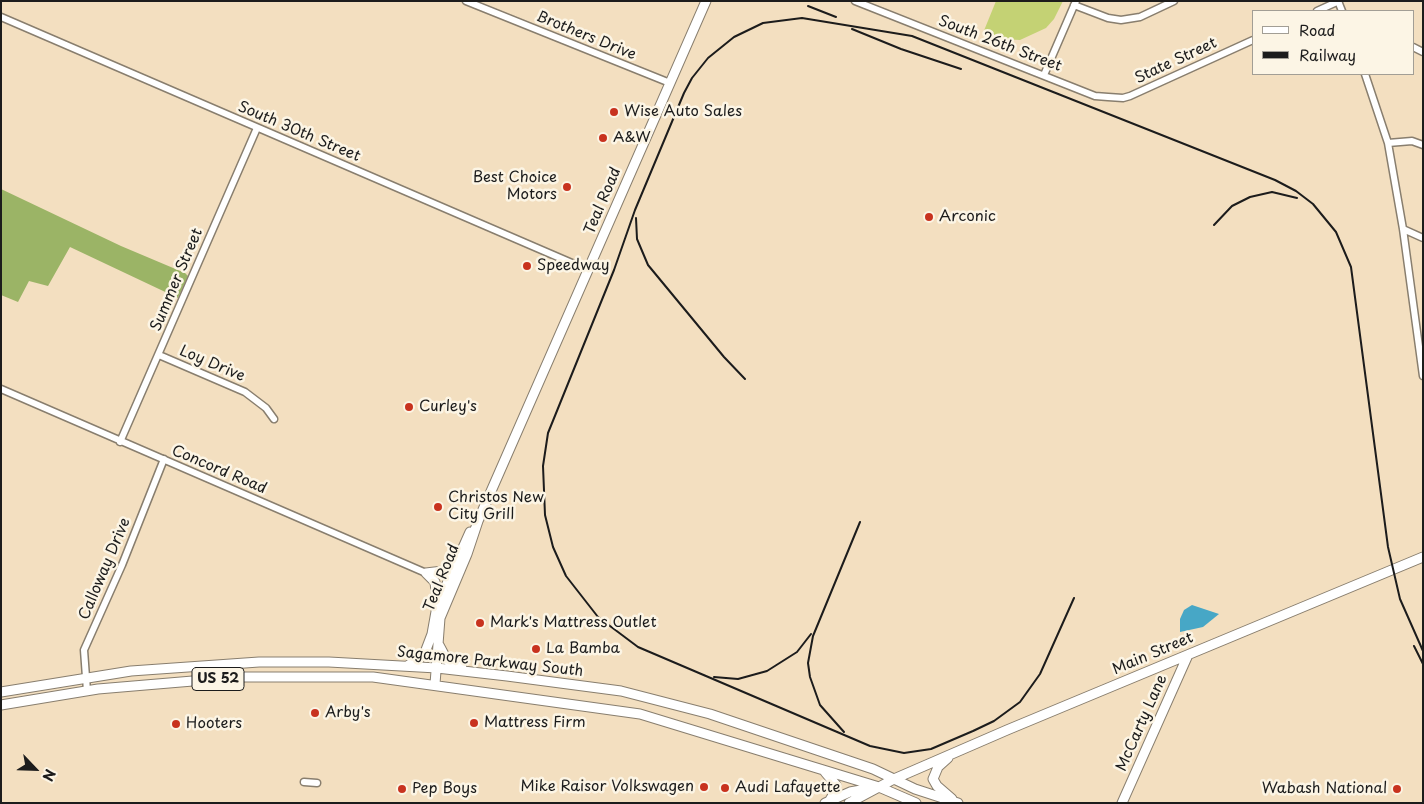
<!DOCTYPE html>
<html>
<head>
<meta charset="utf-8">
<style>
	body { margin:0 }
	#map { position:relative; width:1424px; height:804px; overflow:hidden; background:#f3dfc0; font-family:"Playpen Sans",sans-serif }
	canvas { display:block }
	.frame { position:absolute; inset:0; border:2px solid #1c1c1c; pointer-events:none }
	.legend { position:absolute; left:1252px; top:10px; width:162px; height:65px; box-sizing:border-box; background:#fcf5e5; border:1px solid #a29e95; margin:0; padding:6px 9px; list-style:none; font-size:15px; color:#1c1c1c }
	.legend li { display:flex; align-items:center; gap:10px; height:25px }
	.legend b { width:25px; border:1px solid #a29e95 }
	.north { position:absolute; left:10px; top:744px; width:50px; height:50px; -webkit-text-stroke:4px #fcf5e5; paint-order:stroke; rotate:114deg; font-size:14px; font-weight:700; line-height:20px; text-align:center; color:#1c1c1c }
	.north::after { content:''; display:block; margin:auto; width:18px; height:22px; background:#1c1c1c; clip-path:polygon(50% 0,100% 100%,50% 72%,0 100%) }
</style>
</head>
<body>
<div id="map">
<canvas width="1424" height="804"></canvas>
<div class="frame"></div>
<ul class="legend">
<li><b style="height:6px;background:#fff"></b>Road</li>
<li><b style="height:6px;background:#1c1c1c"></b>Railway</li>
</ul>
<div class="north">N</div>
</div>
<script>
const context = document.querySelector('canvas').getContext('2d');
context.lineJoin = 'round';
function fillPath(path, color) { context.fillStyle = color; context.fill(path, 'evenodd'); }
const toPath = rows => new Path2D(rows.map(r => 'M' + r).join(''));
function strokePath(path, color, width, dash) { context.strokeStyle = color; context.lineWidth = width; context.lineCap = dash ? 'butt' : 'round'; context.setLineDash(dash || []); context.stroke(path); }
function write(font, color, halo, rows, align = 'center') {
  context.font = font + ' "Playpen Sans",sans-serif'; context.lineWidth = 5; context.setLineDash([]); context.textBaseline = 'middle'; context.strokeStyle = halo; context.fillStyle = color; for (const [text, x, y, turn = 0] of rows) {
    context.save(); context.translate(x, y); context.rotate((+turn || 0) * Math.PI / 180); context.textAlign = isNaN(turn) ? turn : align; if (halo) context.strokeText(text, 0, 0); context.fillText(text, 0, 0); context.restore();
  }
}
const green = toPath([
	[996,1,1063,1,1054,19,1046,28,1020,40,1002,39,983,33]
]);
const forest = toPath([
	[1,189,121,246,185,273,188,276,178,298,70,247,48,286,29,281,18,302,1,295]
]);
const water = toPath([
	[1192,605,1219,614,1203,627,1180,632,1180,619,1184,610]
]);
const minor = toPath([
	[466,1,670,83],
	[855,1,1095,96,1108,97,1123,98,1130,96,1253,40],
	[1338,1,1342,11],
	[1074,5,1108,18,1121,20,1140,17,1174,1],
	[1317,11,1339,1],
	[1,17,588,270],
	[1413,47,1423,52],
	[1365,74,1388,143,1403,229,1423,376],
	[1044,75,1076,1],
	[1388,143,1412,141,1423,145],
	[1403,229,1423,238],
	[159,355,245,392,266,408,274,419],
	[1,389,426,573],
	[120,442,257,128],
	[87,691,84,650,122,565,164,459],
	[304,782,317,783]
]);
const major = toPath([
	[426,573,435,582,437,602],
	[426,573,443,571,455,562],
	[432,634,437,606,470,532],
	[439,645,447,660,462,668],
	[407,666,424,655,432,634],
	[435,684,440,618,467,554,478,521,706,1],
	[1,692,131,671,259,662,329,662,437,668,507,676,621,691,710,714,873,769,915,789,958,803],
	[1,705,98,689,240,677,373,677,640,714,879,787,916,803],
	[948,758,938,767,933,779,937,786,952,799],
	[825,772,836,785,835,792,830,800],
	[825,803,850,792,872,788],
	[849,803,894,779,1007,730,1423,557],
	[1122,803,1188,655]
]);
const rail = toPath([
	[808,6,836,17],
	[852,29,901,49,961,69],
	[636,218,637,239,648,265,724,357,745,379],
	[1214,225,1232,206,1250,197,1272,192,1297,198],
	[1074,598,1040,674,1020,702,994,721,973,731,931,749,904,753,870,746,638,647,598,617,566,576,553,547,545,515,543,466,548,433,614,270,635,210,684,93,692,78,708,58,734,37,763,23,802,18,912,36,1275,180,1296,191,1313,204,1336,232,1351,267,1388,547,1400,599,1423,651],
	[1414,646,1423,664],
	[714,677,738,679,767,671,797,652,811,634],
	[844,732,820,705,810,677,808,663,813,636,860,522]
]);
const markers = [
	[614,112,5,"#c8321e"],
	[603,138,5,"#c8321e"],
	[567,187,5,"#c8321e"],
	[929,217,5,"#c8321e"],
	[527,266,5,"#c8321e"],
	[409,407,5,"#c8321e"],
	[438,507,5,"#c8321e"],
	[480,623,5,"#c8321e"],
	[536,649,5,"#c8321e"],
	[315,713,5,"#c8321e"],
	[474,723,5,"#c8321e"],
	[176,724,5,"#c8321e"],
	[704,787,5,"#c8321e"],
	[725,788,5,"#c8321e"],
	[402,789,5,"#c8321e"],
	[1397,789,5,"#c8321e"]
];
const shields = [
	[218,679,52]
];
const shieldNames = [
	["US 52",218,679]
];
const streetNames = [
	["Brothers Drive",586,36,22],
	["South 26th Street",1000,44,21],
	["State Street",1176,61,-25],
	["South 30th Street",299,132,23],
	["Teal Road",603,201,-67],
	["Summer Street",177,280,-67],
	["Loy Drive",212,364,23],
	["Concord Road",219,470,23],
	["Calloway Drive",105,569,-67],
	["Teal Road",442,578,-68],
	["Main Street",1153,654,-23],
	["Sagamore Parkway South",490,662,6],
	["McCarty Lane",1142,723,-66]
];
const poiNames = [
	["Wise Auto Sales",624,112],
	["A&W",613,138],
	["Best Choice",557,178,"right"],
	["Motors",557,195,"right"],
	["Arconic",939,217],
	["Speedway",537,266],
	["Curley's",419,407],
	["Christos New",448,498],
	["City Grill",448,515],
	["Mark's Mattress Outlet",490,623],
	["La Bamba",546,649],
	["Arby's",325,713],
	["Mattress Firm",484,723],
	["Hooters",186,724],
	["Mike Raisor Volkswagen",694,787,"right"],
	["Audi Lafayette",735,788],
	["Pep Boys",412,789],
	["Wabash National",1387,789,"right"]
];
fillPath(green, '#c4d274');
fillPath(forest, '#9bb466');
fillPath(water, '#47a7c6');
strokePath(minor, '#887e6e', 9);
strokePath(major, '#887e6e', 11);
strokePath(minor, '#fff', 6);
strokePath(major, '#fff', 9);
strokePath(rail, '#1c1c1c', 2);
for (const [x, y, r, color] of markers) { const dot = new Path2D(); dot.arc(x, y, r, 0, 2 * Math.PI); context.fillStyle = color; context.fill(dot); strokePath(dot, '#fcf5e5', 2); }
for (const [x, y, w] of shields) { const box = new Path2D(); box.roundRect(x - w / 2, y - 11.5, w, 23, 4); context.fillStyle = '#fcf5e5'; context.fill(box); strokePath(box, '#1c1c1c', 1); }
write('bold 14px', '#1c1c1c', null, shieldNames);
write('15px', '#1c1c1c', '#fcf5e5', streetNames);
write('15px', '#1c1c1c', '#fcf5e5', poiNames, 'left');
</script>
</body>
</html>
